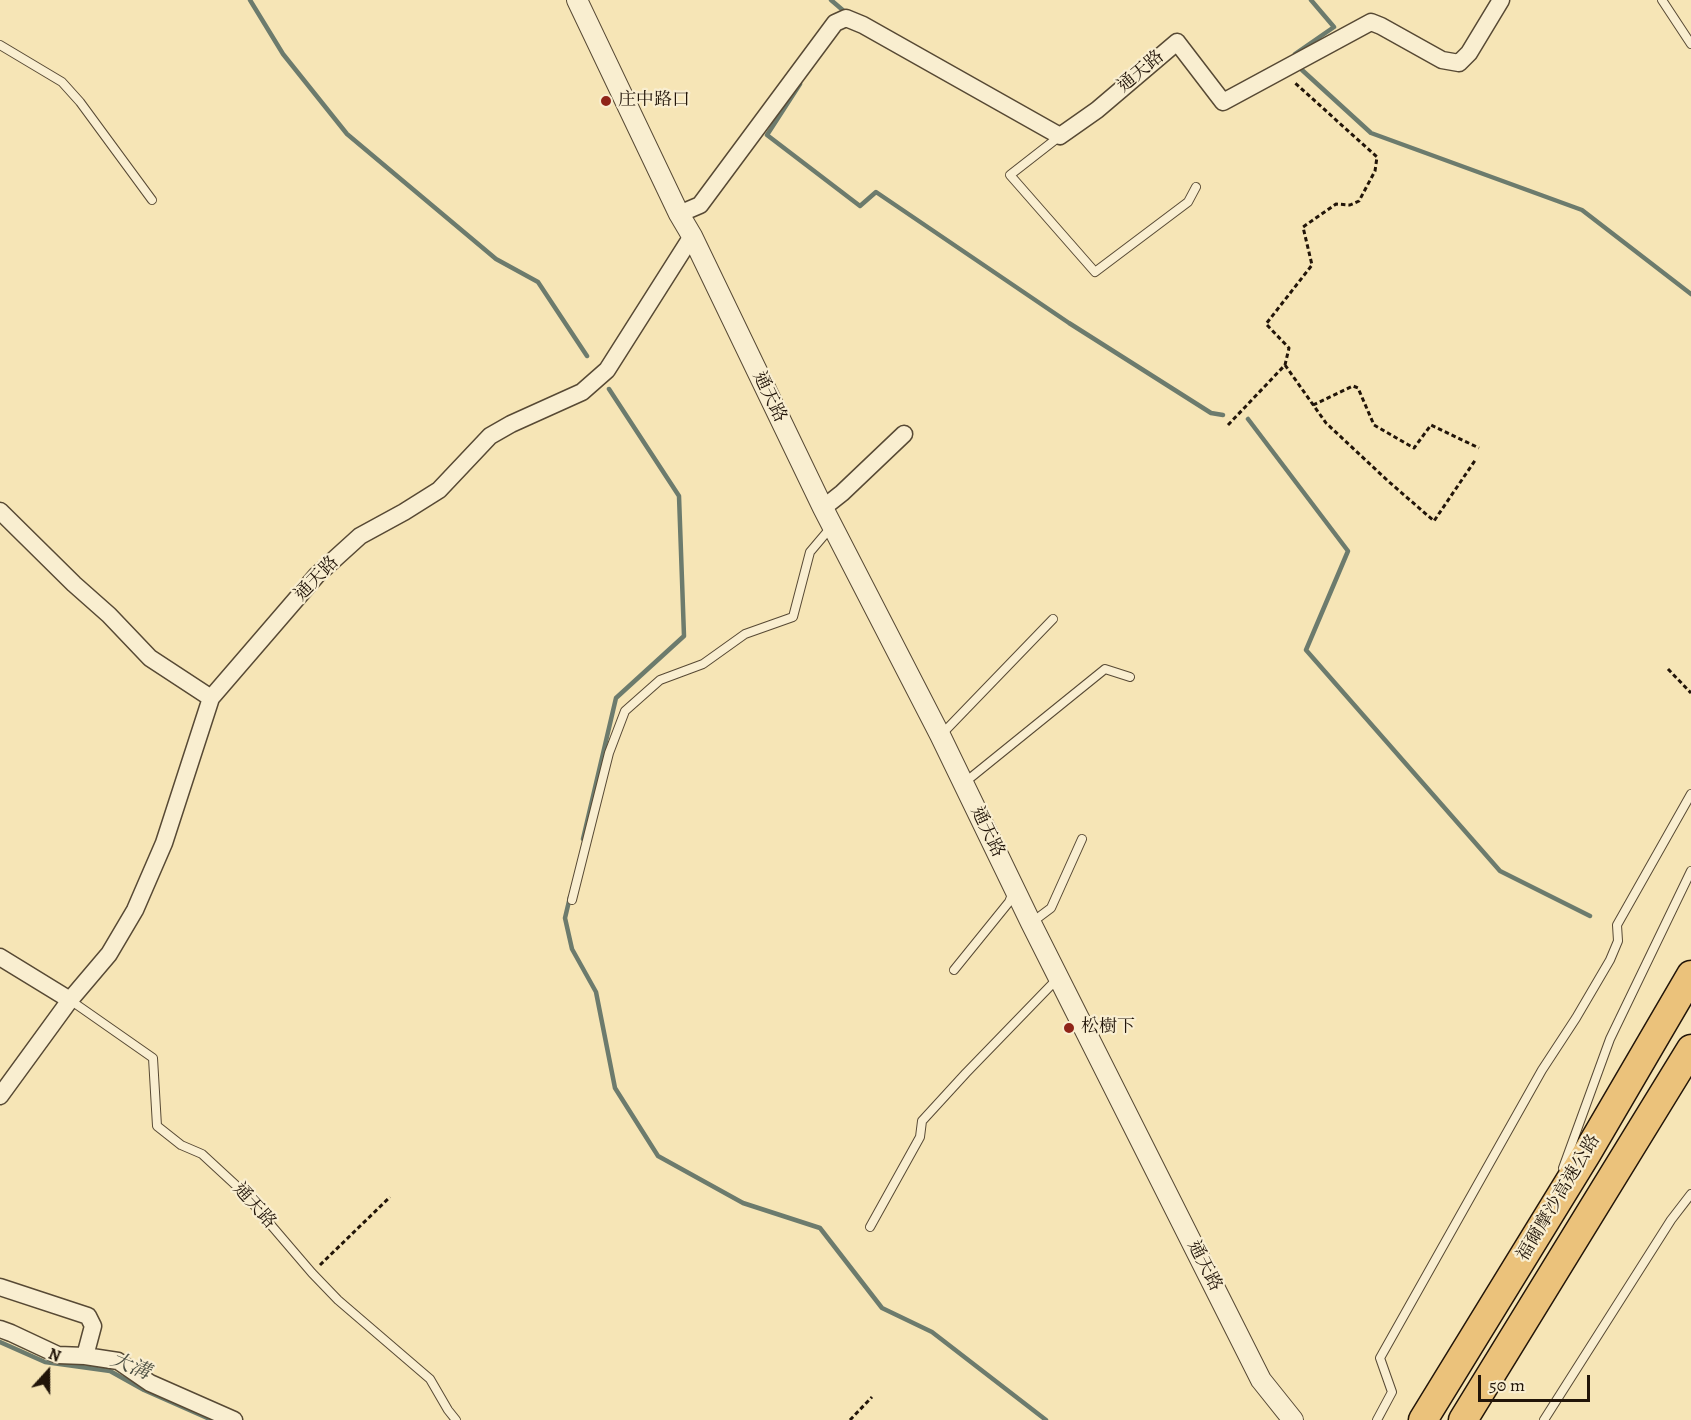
<!DOCTYPE html>
<meta charset="utf-8">
<style>
body{margin:0}
#map{position:relative;width:1691px;height:1420px;overflow:hidden;background:#f6e5b6;font-family:Alegreya,serif}
canvas{display:block}
.north{position:absolute;left:18px;top:1342px;width:60px;height:60px;-webkit-text-stroke:4px #f9eed0;paint-order:stroke;rotate:21deg;font-size:16px;font-weight:700;line-height:24px;text-align:center;color:#221509}
.north::after{content:'';display:block;margin:auto;width:21px;height:27px;background:#221509;clip-path:polygon(50% 0,100% 100%,50% 72%,0 100%)}
.scale{position:absolute;left:1478px;top:1375px;width:112px;height:27px;box-sizing:border-box;border:3px solid #221509;border-top:0;padding-left:8px;font-size:18px;line-height:21px;white-space:nowrap;color:#221509;-webkit-text-stroke:4px #f9eed0;paint-order:stroke}
</style>
<div id="map">
<canvas width="1691" height="1420"></canvas>
<div class="north">N</div>
<div class="scale">50 m</div>
</div>
<script>
const c = document.querySelector('canvas').getContext('2d');
c.lineJoin = 'round';
function stroke(path, color, width, dash) { c.strokeStyle = color; c.lineWidth = width; c.lineCap = dash ? 'butt' : 'round'; c.setLineDash(dash || []); c.stroke(path); }
function write(font, color, halo, rows, align = 'center') {
  c.font = font + ' Alegreya,"Noto Serif TC",serif'; c.lineWidth = 4.5; c.setLineDash([]); c.textBaseline = 'middle'; c.strokeStyle = halo; c.fillStyle = color; for (const [text, x, y, turn = 0] of rows) {
    c.save(); c.translate(x, y); c.rotate((+turn || 0) * Math.PI / 180); c.textAlign = isNaN(turn) ? turn : align; if (halo) c.strokeText(text, 0, 0); c.fillText(text, 0, 0); c.restore();
  }
}
stroke(new Path2D(`
 M250,0L283,54L347,134L496,259L538,282L587,356
 M831,0L845,12
 M1295,54L1334,27L1311,0
 M1302,70L1371,133L1582,210L1691,294
 M800,84L767,135L860,206L876,192L1069,323L1211,413L1223,415
 M1248,419L1348,551L1306,650L1500,871L1590,916
 M583,839L616,698L684,636L679,496L609,389
 M570,897L565,918L572,949L596,992L615,1088L658,1156L743,1203L820,1228L882,1308L932,1332L1046,1420
 M0,1342L45,1362L110,1371L144,1390L212,1420`), '#6c7b6d', 4.5);
const service = new Path2D(`
 M1662,0L1691,44
 M0,45L62,82L80,102L152,200
 M1060,136L1010,175L1095,272L1188,202L1196,187
 M941,735L1053,619
 M964,783L1105,669L1130,677
 M572,900L609,753L625,711L660,680L703,664L745,634L793,617L810,552L832,526
 M1031,923L1051,908L1082,839
 M954,970L1009,902L1013,892
 M70,1000L153,1058L157,1126L181,1145L202,1154L241,1190L312,1273L338,1300L430,1379L448,1410L456,1420
 M1563,1168L1610,1039L1691,871
 M870,1227L920,1137L922,1121L966,1073L1059,977
 M1377,1420L1392,1392L1380,1358L1542,1070L1576,1018L1610,960L1618,941L1617,925L1691,794
 M1544,1420L1671,1220L1691,1194`);
const minor = new Path2D(`
 M679,214L700,205L835,23L846,18L863,25L1060,136L1097,110L1177,42L1223,102L1371,22L1381,26L1442,60L1459,63L1469,53L1501,0
 M823,508L842,493L904,434
 M0,511L74,584L109,615L150,658L211,698
 M0,957L70,1000
 M0,1096L70,1000L109,954L135,910L164,843L211,698L317,575L360,536L404,512L439,490L490,436L511,424L582,392L607,370L692,236
 M0,1287L88,1316L93,1326L85,1356
 M0,1329L11,1333L58,1355L85,1356L118,1361L150,1383L234,1420`);
const tertiary = new Path2D(`
 M577,0L679,214L692,236L823,508L940,735L1031,923L1261,1380L1293,1420`);
const motorway = new Path2D(`
 M1423,1420L1587,1153L1691,975
 M1463,1420L1691,1049`);
stroke(service, '#574934', 10);
stroke(minor, '#574934', 19);
stroke(tertiary, '#574934', 22);
stroke(motorway, '#221509', 31);
stroke(new Path2D(`
 M1285,365L1326,423L1388,481L1434,521L1476,459
 M1313,405L1353,386L1358,388L1374,425L1414,448L1431,425L1479,448
 M1228,425L1285,365L1289,348L1266,324L1312,265L1303,227L1336,204L1350,205L1359,201L1375,171L1377,157L1294,82
 M1668,669L1691,693
 M320,1265L390,1197
 M850,1420L872,1397`), '#221509', 3, [4.5, 3]);
stroke(service, '#f9eed0', 8);
stroke(minor, '#f9eed0', 16);
stroke(tertiary, '#f9eed0', 20);
stroke(motorway, '#ebc27b', 28);
for (const [x, y, r, color] of [
 [606,101,6,"#8f2418"],
 [1069,1028,6,"#8f2418"]
]) { const dot = new Path2D(); dot.arc(x, y, r, 0, 2 * Math.PI); c.fillStyle = color; c.fill(dot); stroke(dot, '#f9eed0', 2); }
write('18px', '#221509', '#f9eed0', [
 ["通天路",1141,72,-40],
 ["通天路",769,397,64],
 ["通天路",317,579,-46],
 ["通天路",987,832,64],
 ["福爾摩沙高速公路",1559,1198,-59],
 ["通天路",254,1206,48],
 ["通天路",1204,1266,63]
]);
write('18px', '#221509', '#f9eed0', [
 ["庄中路口",618,101],
 ["松樹下",1081,1028]
], 'left');
write('italic 20px', '#4d5043', '#f9eed0', [
 ["大溝",130,1367,22]
]);
</script>
